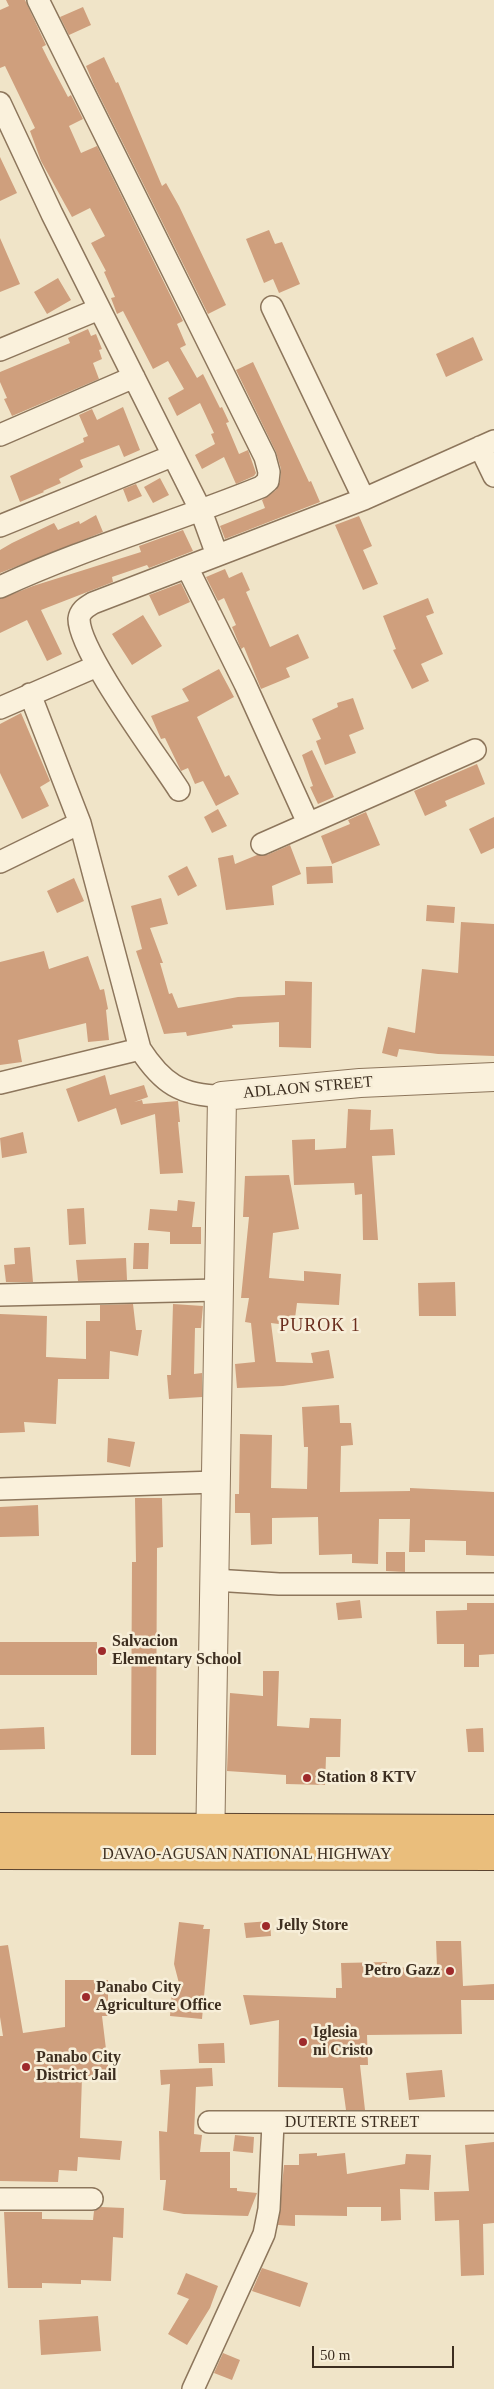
<!DOCTYPE html>
<style>
body{margin:0}
#map{position:relative;width:494px;height:2389px;overflow:hidden;background:#f0e4c8;font-family:"Times New Roman",serif}
canvas{display:block}
.scale{position:absolute;left:312px;top:2346px;width:142px;height:22px;box-sizing:border-box;border:2px solid #3d2e20;border-top:0;padding-left:6px;font-size:15px;line-height:18px;white-space:nowrap;color:#3d2e20;-webkit-text-stroke:4px #f7eed8;paint-order:stroke}
</style>
<div id="map">
<canvas width="494" height="2389"></canvas>
<div class="scale">50 m</div>
</div>
<script>
const c = document.querySelector('canvas').getContext('2d');
c.lineJoin = 'round';
function fillPath(path, color) { c.fillStyle = color; c.fill(path, 'evenodd'); }
function stroke(path, color, width, dash) { c.strokeStyle = color; c.lineWidth = width; c.lineCap = dash ? 'butt' : 'round'; c.setLineDash(dash || []); c.stroke(path); }
function write(font, color, halo, rows, align = 'center') {
  c.font = font + ' "Times New Roman",serif'; c.lineWidth = 5; c.setLineDash([]); c.textBaseline = 'middle'; c.strokeStyle = halo; c.fillStyle = color; for (const [text, x, y, turn = 0] of rows) {
    c.save(); c.translate(x, y); c.rotate((+turn || 0) * Math.PI / 180); c.textAlign = isNaN(turn) ? turn : align; if (halo) c.strokeText(text, 0, 0); c.fillText(text, 0, 0); c.restore();
  }
}
fillPath(new Path2D(`
 M6,0H25L46,45L42,47L49,61L68,97L71,95L83,119L69,126L81,153L97,146L183,321L177,324L186,345L180,348L197,378L203,374L220,408L222,407L229,422L226,423L239,454L248,450L256,473L254,476L236,484L224,457L202,469L195,455L215,444L211,434L214,433L200,403L177,416L168,398L184,389L168,361L153,369L123,311L117,314L111,298L115,297L104,272L106,271L91,243L105,236L90,208L72,217L41,161L30,131L35,128L5,66L0,68V10L9,6Z
 M83,7L91,25L69,35L60,17Z
 M104,57L116,83L118,82L162,186L166,183L179,206L226,305L208,314L94,85L86,66Z
 M0,157L17,193L0,201Z
 M269,230L275,244L282,242L300,284L279,293L273,279L264,283L246,239Z
 M0,238L20,284L0,292Z
 M58,278L71,300L47,314L34,292Z
 M88,329L91,336L96,334L102,349L99,350L102,359L93,363L99,379L12,416L4,399L7,398L0,382V372L70,343L68,338Z
 M473,337L483,360L446,377L436,354Z
 M253,362L309,482L311,481L320,502L225,539L220,526L265,508L262,500L276,490L280,482L281,469L276,452L236,370Z
 M123,407L140,450L124,457L119,445L80,460L83,467L59,479L61,483L43,491L44,492L20,502L10,476L84,442L83,438L88,436L79,415L92,409L97,420Z
 M160,478L169,495L153,503L144,487Z
 M136,484L142,496L128,502L123,489Z
 M96,515L103,532L0,573V550L12,543L54,523L58,530L79,521L80,524Z
 M359,516L372,546L363,550L378,584L363,590L335,525Z
 M183,530L193,551L149,568L147,565L112,577L113,582L41,610L62,654L47,661L27,620L0,633V599L33,586L141,552L139,546Z
 M225,569L229,578L242,572L250,590L246,592L270,647L298,634L309,658L286,668L290,677L261,689L244,647L241,649L232,627L236,625L224,598L218,601L206,577Z
 M181,583L190,602L159,616L149,595Z
 M428,598L434,613L426,616L443,654L421,664L429,681L412,689L393,650L396,649L383,616Z
 M143,615L162,646L132,665L112,634Z
 M219,669L234,697L197,717L225,777L229,775L239,794L216,806L203,781L195,784L188,768L181,771L165,738L161,739L151,716L189,701L182,689Z
 M353,698L364,729L349,735L356,753L325,765L316,741L321,739L312,719L338,707L337,703Z
 M21,713L50,781L40,787L49,806L22,819L0,773V724Z
 M312,750L334,797L318,804L310,787L313,786L302,755Z
 M477,764L485,784L445,801L447,806L425,816L414,791Z
 M218,809L227,826L212,833L204,817Z
 M366,812L380,845L332,864L321,836L350,824L348,820Z
 M494,817V848L481,854L469,829Z
 M290,845L301,874L272,886L274,905L226,910L218,858L233,855L235,864L257,855H267Z
 M187,866L197,886L178,896L168,876Z
 M332,866L333,883L307,884L306,867Z
 M74,878L84,901L57,913L47,891Z
 M161,898L168,924L150,928L163,963H160L169,994L172,993L178,1008L238,997L285,995V981L312,982L311,1048L279,1047V1022L232,1025L233,1028L187,1036L186,1032L164,1034L136,951L142,949L131,906Z
 M427,905L455,907L454,923L426,921Z
 M461,922L494,924V1056L438,1054L399,1049L397,1057L382,1053L388,1027L415,1033L422,969L458,973Z
 M44,951L49,969L88,956L100,990L104,989L108,1009L106,1010L109,1040L88,1042L86,1023L18,1040L22,1062L0,1065V962Z
 M105,1075L110,1095L144,1085L148,1097L134,1102L142,1100L143,1104L178,1101L180,1122H178L183,1173L160,1174L155,1114L121,1125L116,1108L78,1122L66,1089Z
 M348,1109L371,1110L370,1130L393,1129L395,1155L372,1156L378,1240H363L362,1194L355,1195L354,1183L294,1185L292,1140L315,1139V1150L346,1148Z
 M23,1132L27,1153L2,1158L0,1138Z
 M289,1175L299,1229L273,1233L269,1278L304,1281V1271L341,1274L339,1305L297,1303L294,1326L271,1323L276,1362L313,1363L311,1353L329,1350L334,1378L283,1386L237,1388L235,1364L255,1362L251,1323L245,1322L249,1298H241L249,1217H243L245,1176Z
 M178,1200L195,1202L192,1227H201V1244H170V1232L148,1230L150,1209L177,1211Z
 M84,1208L86,1244L69,1245L67,1209Z
 M134,1243H149L148,1269H133Z
 M30,1247L33,1282H6L4,1265L15,1264L14,1248Z
 M126,1258L127,1280L78,1281L76,1260Z
 M455,1282L456,1316H419L418,1283Z
 M133,1304L136,1330H142L138,1356L110,1351L109,1379H58L56,1424L24,1422L25,1432L0,1433V1314L47,1316L46,1357L86,1359V1321H100V1305Z
 M173,1304L203,1306L201,1328H195L194,1374L202,1373V1397L169,1399L167,1375H171Z
 M339,1405L340,1423H351L353,1445L341,1446L340,1492L410,1491V1488L494,1492V1556L466,1555V1541L425,1540V1552H409L410,1519H379L378,1564L352,1563V1554L319,1555L318,1517L272,1518V1544L251,1545L250,1513H235V1494H239L240,1434L272,1435L271,1488L307,1489L308,1447H304L302,1407Z
 M108,1438L135,1442L130,1467L107,1462Z
 M135,1498H162L163,1547L157,1548L156,1755H131L132,1562H136Z
 M38,1505L39,1536L0,1537V1507Z
 M386,1552H405V1572L386,1571Z
 M360,1600L362,1618L338,1620L336,1603Z
 M467,1603H494V1654L479,1655V1667H464V1644H437L436,1611L467,1610Z
 M0,1642H97V1675H0Z
 M263,1671H279L277,1726L309,1728L310,1718L341,1719L340,1757H326L325,1785L286,1784V1775L227,1771L230,1693L263,1696Z
 M44,1727L45,1749L0,1750V1729Z
 M483,1728L484,1752H468L466,1729Z
 M270,1921L271,1936L246,1938L244,1923Z
 M179,1922L204,1925L203,1929H210L202,2019L170,2016L172,1990L181,1991L174,1964Z
 M436,1941H461L463,1986L494,1984V2000H461L462,2034L367,2035L368,2065H360L365,2110H346L343,2088L278,2087L279,2020L250,2025L243,1995L336,1998V1988H342L341,1963L387,1962V1968L437,1967Z
 M8,1945L23,2033L65,2027V1980H108V2016H102L109,2074L82,2077L80,2138L122,2141L120,2160L78,2157L77,2171L59,2170L58,2182L0,2181V2036H3L0,2017V1946Z
 M224,2043L225,2063H199L198,2044Z
 M212,2068L213,2086L196,2087L194,2134L202,2135L200,2152H230V2188H237V2191L257,2193L248,2216L184,2214L163,2210L166,2180H160L159,2131L167,2132L170,2084L161,2085L160,2070Z
 M442,2070L445,2097L409,2100L406,2073Z
 M235,2135L254,2137L253,2153L233,2151Z
 M494,2142V2223L483,2224L484,2275L461,2276L459,2220L435,2221L434,2192L469,2191L465,2145Z
 M317,2153V2156L345,2153L347,2174L405,2164L406,2154L431,2155L429,2190L400,2189L401,2220L381,2221V2207H347V2216L295,2215V2226L278,2225L284,2165H299V2154Z
 M101,2207L124,2208L123,2238L113,2237L111,2281L81,2280V2284L42,2283V2288H8L4,2212H42V2219L93,2220L94,2211Z
 M262,2268L308,2283L300,2307L252,2291Z
 M186,2273L218,2286L210,2308L187,2345L168,2334L189,2299L177,2294Z
 M98,2316L101,2351L41,2355L39,2320Z
 M223,2353L240,2360L232,2380L214,2373Z`), '#cf9f7d');
const minor = new Path2D(`
 M0,103L52,214L201,511L217,555
 M272,307L364,499
 M0,350L99,309
 M0,435L134,377
 M480,447L494,476
 M0,526L172,456
 M187,567L245,684L308,823
 M0,587C84,548 175,522 261,487L268,481L269,472L265,457L38,0
 M30,694L80,823L140,1049C162,1083 181,1096 222,1096
 M0,708L97,666
 M179,790C158,757 79,652 79,619C80,610 87,607 93,603L364,499L494,441
 M262,844L475,750
 M0,862L80,823
 M0,1083L140,1049
 M0,1295L219,1290
 M0,1489L216,1482
 M214,1580L279,1584H494
 M209,2122H494
 M0,2199H92
 M193,2389L264,2234L269,2209L273,2123`);
const tertiary = new Path2D(`
 M210,1852L222,1096L360,1083L494,1077`);
const trunk = new Path2D(`
 M0,1827L494,1829
 M0,1855L494,1856`);
stroke(minor, '#8d765c', 24);
stroke(tertiary, '#8d765c', 30);
stroke(trunk, '#5b4430', 30);
stroke(minor, '#faf1dc', 21);
stroke(tertiary, '#faf1dc', 28);
stroke(trunk, '#eabe7c', 28);
for (const [x, y, r, color] of [
 [102,1651,5,"#9e2a2b"],
 [307,1778,5,"#9e2a2b"],
 [266,1926,5,"#9e2a2b"],
 [450,1971,5,"#9e2a2b"],
 [86,1997,5,"#9e2a2b"],
 [303,2042,5,"#9e2a2b"],
 [26,2067,5,"#9e2a2b"]
]) { const dot = new Path2D(); dot.arc(x, y, r, 0, 2 * Math.PI); c.fillStyle = color; c.fill(dot); stroke(dot, '#f7eed8', 2); }
write('16px', '#3d2e20', '#f7eed8', [
 ["ADLAON STREET",308,1088,-5],
 ["DAVAO-AGUSAN NATIONAL HIGHWAY",247,1855],
 ["DUTERTE STREET",352,2123]
]);
write('bold 16px', '#3d2e20', '#f7eed8', [
 ["Salvacion",112,1642],
 ["Elementary School",112,1660],
 ["Station 8 KTV",317,1778],
 ["Jelly Store",276,1926],
 ["Petro Gazz",440,1971,"right"],
 ["Panabo City",96,1988],
 ["Agriculture Office",96,2006],
 ["Iglesia",313,2033],
 ["ni Cristo",313,2051],
 ["Panabo City",36,2058],
 ["District Jail",36,2076]
], 'left');
c.letterSpacing = '1px';
write('18px', '#6b2e1e', '#f7eed8', [
 ["PUROK 1",320,1326]
]);
c.letterSpacing = '0px';
</script>
